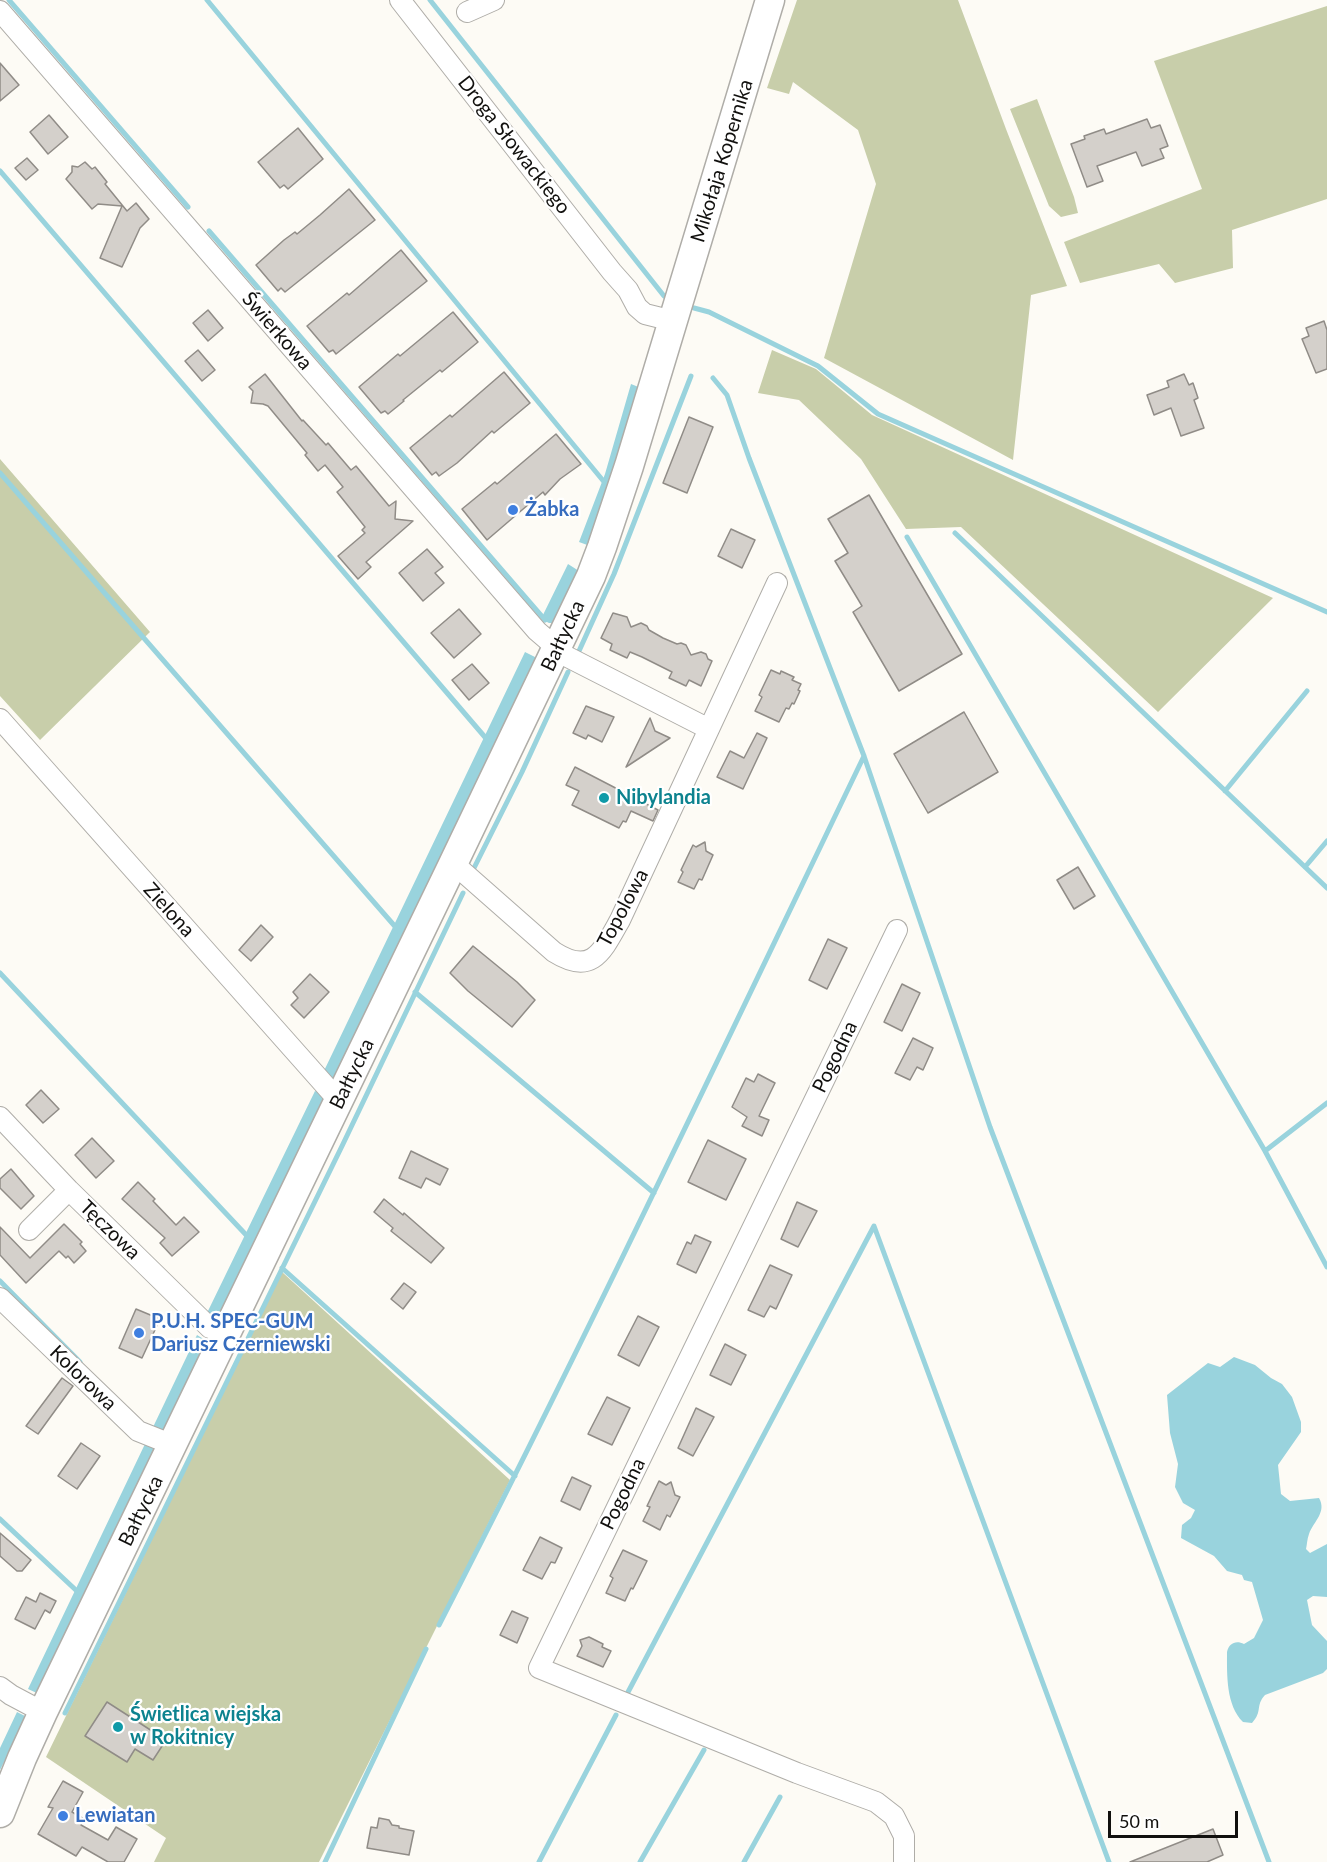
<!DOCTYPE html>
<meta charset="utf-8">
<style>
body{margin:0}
#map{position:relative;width:1327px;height:1862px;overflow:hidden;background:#fdfbf5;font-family:Lato,sans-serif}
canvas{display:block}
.scale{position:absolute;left:1108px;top:1811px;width:130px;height:27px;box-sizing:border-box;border:3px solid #11100e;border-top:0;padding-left:8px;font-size:18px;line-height:21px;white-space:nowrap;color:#11100e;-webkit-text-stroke:4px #fff;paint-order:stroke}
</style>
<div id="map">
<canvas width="1327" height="1862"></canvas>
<div class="scale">50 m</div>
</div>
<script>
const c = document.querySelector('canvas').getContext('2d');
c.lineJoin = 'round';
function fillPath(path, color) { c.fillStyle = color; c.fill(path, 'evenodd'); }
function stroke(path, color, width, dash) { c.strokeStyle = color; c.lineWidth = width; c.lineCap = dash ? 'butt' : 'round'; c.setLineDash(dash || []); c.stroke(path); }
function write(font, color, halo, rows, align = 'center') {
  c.font = font + ' Lato,sans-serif'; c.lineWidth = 4.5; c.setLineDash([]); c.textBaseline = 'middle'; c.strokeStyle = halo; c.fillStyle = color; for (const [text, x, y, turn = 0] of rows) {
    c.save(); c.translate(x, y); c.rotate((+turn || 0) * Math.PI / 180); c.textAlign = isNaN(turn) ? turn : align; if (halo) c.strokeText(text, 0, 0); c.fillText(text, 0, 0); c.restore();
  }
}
fillPath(new Path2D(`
 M797,0H958L1006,129L1067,286L1031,295L1013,460L824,358L876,184L858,130L793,82L789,94L767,88Z
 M1327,6V199L1232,230L1233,268L1175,283L1159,264L1080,283L1064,242L1202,189L1154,61Z
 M1037,99L1074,197L1078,213L1061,217L1049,206L1010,109Z
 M772,350L816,369L872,415L1273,598L1158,712L961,527L906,529L861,459L799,400L758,393Z
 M0,459L150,632L40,740L0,696Z
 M282,1272L510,1480L319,1862H154L166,1838L46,1757Z`), '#c8ceaa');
fillPath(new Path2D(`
 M631,384L641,388L590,546L579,542L605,474Z
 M568,564L579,571L556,623H549L541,619Z
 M525,652L539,659L337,1084L322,1075Z
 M315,1091L321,1093L328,1103L221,1320L215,1319L207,1313Z
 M197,1335L210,1343L39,1694L28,1689Z
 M1234,1357L1255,1365L1271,1378L1282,1384L1292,1397L1301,1422V1432L1278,1465L1281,1494L1290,1501L1319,1498C1327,1512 1314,1521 1309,1534C1307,1539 1307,1545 1306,1549L1310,1553L1327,1544V1597L1313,1596L1307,1600L1312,1625L1327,1641V1669L1323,1673L1265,1695C1255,1706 1263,1711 1252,1723L1243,1722C1226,1705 1227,1675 1227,1652C1229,1643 1236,1640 1244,1644L1254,1638L1263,1620L1252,1582L1244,1580L1242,1575L1227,1571L1214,1556L1181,1538L1182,1525L1191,1518L1195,1510L1183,1503L1175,1487L1178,1464L1170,1433L1167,1395L1208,1363L1220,1367Z
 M17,1712L27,1717L0,1770V1748Z`), '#99d3dd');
stroke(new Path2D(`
 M9,0L188,207
 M207,0L605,483
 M430,0L664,296
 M0,171L490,743
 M209,231L545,620
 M694,308L709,312L818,366L878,414L1327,612
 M713,378L727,395L749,458L864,756L990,1127L1269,1862
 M0,473L399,931
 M955,533L1327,888
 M907,537L1265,1151L1327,1267
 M579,651L614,574L691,376
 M1225,791L1307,691
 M1305,867L1327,841
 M474,868L522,772L568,672
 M0,973L249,1238
 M415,992L654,1193
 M1265,1151L1327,1103
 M282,1268L515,1476
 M0,1281L80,1362
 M0,1519L79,1593
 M439,1625C586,1338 724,1047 864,756
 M627,1694L874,1226L1109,1862
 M65,1713L343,1144L463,893
 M325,1862L426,1649
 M539,1862L616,1715
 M640,1862L704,1750
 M744,1862L780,1797`), '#99d3dd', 5);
const building = new Path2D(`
 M0,63L19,85L0,101Z
 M49,115L68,137L48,154L30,132Z
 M1147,119L1151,128L1160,125L1168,146L1160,149L1164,158L1142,166L1136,152L1097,166L1103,181L1087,187L1071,144L1085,139L1084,136L1104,129L1106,134Z
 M298,128L323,159L288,189L284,185L280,188L258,162Z
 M27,158L38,170L26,180L15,168Z
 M85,162L92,169L95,167L107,182L105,184L127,211L136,203L149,219L140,228L122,267L100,258L122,206L98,204L92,209L66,179L72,172V166L78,167Z
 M349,189L375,220L285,292L281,288L278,291L256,265L284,240L295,232L297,234L320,215Z
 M401,250L427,281L336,354L333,350L329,352L307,326L347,293L349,295Z
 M208,310L223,328L208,341L193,323Z
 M453,312L478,342L442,372L440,370L403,400L404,401L388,414L385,411L381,413L359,387L398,354L400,356Z
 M1324,321L1327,330V369L1316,373L1302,339L1309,336L1306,328Z
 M198,350L215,370L202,381L185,361Z
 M504,372L530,403L494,433L492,431L457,463L439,476L436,472L432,475L410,448L450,415L452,417Z
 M265,374L302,421L303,420L326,445L328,443L351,470L356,466L389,506L396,501L395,519L413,521L366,562L371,567L358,579L338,556L365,533L362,530L365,527L337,492L343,487L325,465L318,471L305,455L307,453L268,406L263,404L251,403L253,391L249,387Z
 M1184,374L1189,385L1193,383L1198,398L1194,400L1204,428L1181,436L1171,408L1154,415L1147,395L1169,387L1167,381Z
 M689,417L713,427L687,493L663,483Z
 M556,434L581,464L560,479L545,495L543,492L487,540L462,509L495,482L497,484Z
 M869,495L962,654L899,691L853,612L862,606L835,561L848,553L828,519Z
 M731,529L755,540L742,568L718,556Z
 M427,549L443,567L435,573L444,583L423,601L399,573Z
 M459,609L481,634L454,658L431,633Z
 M613,613L627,617L631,627L641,623L647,626L649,630L663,638L677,644L681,643L686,645L691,655L701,652L706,654L708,659L712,661L701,686L689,680L686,686L669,678L672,672L642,657L630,652L627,658L610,650L612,644L601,638Z
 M472,664L489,683L469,700L452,680Z
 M771,670L780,674L781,671L794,677L792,680L801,684L798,690L800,691L794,704L792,703L789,709L786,708L779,722L755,711L762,697L759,695Z
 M586,706L614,717L602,742L588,735L586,739L573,733Z
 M964,712L998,772L928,813L894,754Z
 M650,718L655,731L670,738L626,767Z
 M757,733L767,738L743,789L717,777L730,751L744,758Z
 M575,767L658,810L653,821L631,811L626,822L623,821L619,828L572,805L579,791L566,785Z
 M705,842L706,851L713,855L702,880L699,879L694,889L678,882L683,872L681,870L693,845L696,847Z
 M1078,867L1095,896L1074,909L1057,880Z
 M261,925L273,937L251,961L239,950Z
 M828,939L847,948L827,989L809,980Z
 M473,946L517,982L535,1000L512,1027L468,991L450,973Z
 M310,974L329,992L304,1018L291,1005L298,998L293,992Z
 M902,984L920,993L902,1031L884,1022Z
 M913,1038L933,1048L923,1070L917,1067L910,1080L895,1073Z
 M758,1074L775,1083L759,1116L769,1120L762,1136L742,1126L747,1117L732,1107L746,1078L754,1082Z
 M41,1090L59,1109L43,1123L26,1105Z
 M92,1138L114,1161L96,1178L75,1155Z
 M708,1140L746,1159L726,1200L688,1182Z
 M411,1151L448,1169L440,1185L426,1178L421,1188L399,1178Z
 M11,1169L34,1196L21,1209L0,1188V1179Z
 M138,1182L155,1199L153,1201L176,1225L184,1217L199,1232L172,1256L160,1243L165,1238L122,1199Z
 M384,1199L403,1215L404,1213L444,1248L431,1263L391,1231L393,1228L374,1212Z
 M797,1202L817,1211L798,1247L781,1239Z
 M64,1224L82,1242L80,1244L86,1251L74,1263L68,1256L66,1258L59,1251L26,1283L0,1255V1227L30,1258Z
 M695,1235L711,1242L696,1273L677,1264L687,1242L691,1244Z
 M770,1265L792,1275L776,1309L770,1306L764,1317L748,1310Z
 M404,1283L416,1292L403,1309L391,1299Z
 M136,1309L160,1319L142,1358L119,1348Z
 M638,1316L659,1327L639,1366L618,1355Z
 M725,1344L746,1355L731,1385L710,1375Z
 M62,1378L73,1386L38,1434L26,1426Z
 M607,1397L630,1408L612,1445L588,1434Z
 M696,1408L714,1417L693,1456L678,1448Z
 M81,1443L100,1456L77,1489L58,1476Z
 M572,1477L591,1486L580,1510L561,1501Z
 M659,1481L666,1485L671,1482L675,1495L680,1497L670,1517L667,1515L660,1530L643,1521L650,1507L647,1506Z
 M0,1533L31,1560L22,1571H17L0,1556Z
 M540,1537L562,1548L555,1563L551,1562L542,1579L523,1570Z
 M623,1550L647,1561L633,1589L631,1588L625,1601L606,1593L613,1578L610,1576Z
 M40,1593L56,1601L50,1613L45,1610L35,1629L15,1619L26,1597L36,1602Z
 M512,1611L528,1618L517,1643L500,1635Z
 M589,1637L603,1644L602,1647L611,1651L603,1667L577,1656L582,1646L580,1640Z
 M107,1702L166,1740L153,1760L135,1749L127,1762L85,1736Z
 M63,1781L83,1792L72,1812L84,1819L81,1825L108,1840L116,1827L137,1839L124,1862H108L82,1847L76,1856L38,1834L53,1808L48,1807Z
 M379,1818L389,1820L392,1825L399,1826V1828L414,1831L409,1855L367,1848L371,1827L377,1828Z
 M1213,1829L1223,1855L1207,1862H1130Z`);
fillPath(building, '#d4d0cb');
stroke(building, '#908c87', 1.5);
const street = new Path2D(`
 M400,0L612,272L628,290L637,307L645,314L673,321
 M0,11L537,631L551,643L558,646
 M467,12L494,0
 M556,651L709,729
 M0,719L339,1101
 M452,866L462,871L554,952C592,976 602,952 620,920L777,583
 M897,930L539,1668L797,1773L876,1802L894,1816L904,1836V1862
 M0,1117L69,1190L210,1328L226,1333
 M29,1230L69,1190
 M0,1298L138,1431L173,1445
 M0,1687L11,1695L43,1712`);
const secondary = new Path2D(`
 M0,1813L22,1758L43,1712L452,866L591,576L602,547L629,466L770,0`);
stroke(street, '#afada8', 22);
stroke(secondary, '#afada8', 31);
stroke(street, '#fff', 20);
stroke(secondary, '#fff', 28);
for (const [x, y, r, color] of [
 [513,510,6,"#3f7fe0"],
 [604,798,6,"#0f9aa8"],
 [139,1333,6,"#3f7fe0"],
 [118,1727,6,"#0f9aa8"],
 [63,1816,6,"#3f7fe0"]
]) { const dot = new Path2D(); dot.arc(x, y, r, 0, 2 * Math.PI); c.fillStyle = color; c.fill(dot); stroke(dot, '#fff', 2); }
write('20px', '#11100e', '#fff', [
 ["Droga Słowackiego",514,145,52],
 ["Mikołaja Kopernika",722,161,-73],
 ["Świerkowa",277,331,49],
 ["Bałtycka",563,636,-65],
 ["Topolowa",623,908,-62],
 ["Zielona",169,910,48],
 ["Pogodna",835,1057,-64],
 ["Bałtycka",352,1074,-64],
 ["Tęczowa",110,1230,44],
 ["Kolorowa",83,1378,44],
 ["Pogodna",623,1494,-64],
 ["Bałtycka",141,1511,-64]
]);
write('bold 20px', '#366cbe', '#fff', [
 ["Żabka",525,510],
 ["P.U.H. SPEC-GUM",151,1322],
 ["Dariusz Czerniewski",151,1345],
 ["Lewiatan",75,1816]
], 'left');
write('bold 20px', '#0d838f', '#fff', [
 ["Nibylandia",616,798],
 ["Świetlica wiejska",130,1715],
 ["w Rokitnicy",130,1738]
], 'left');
</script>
